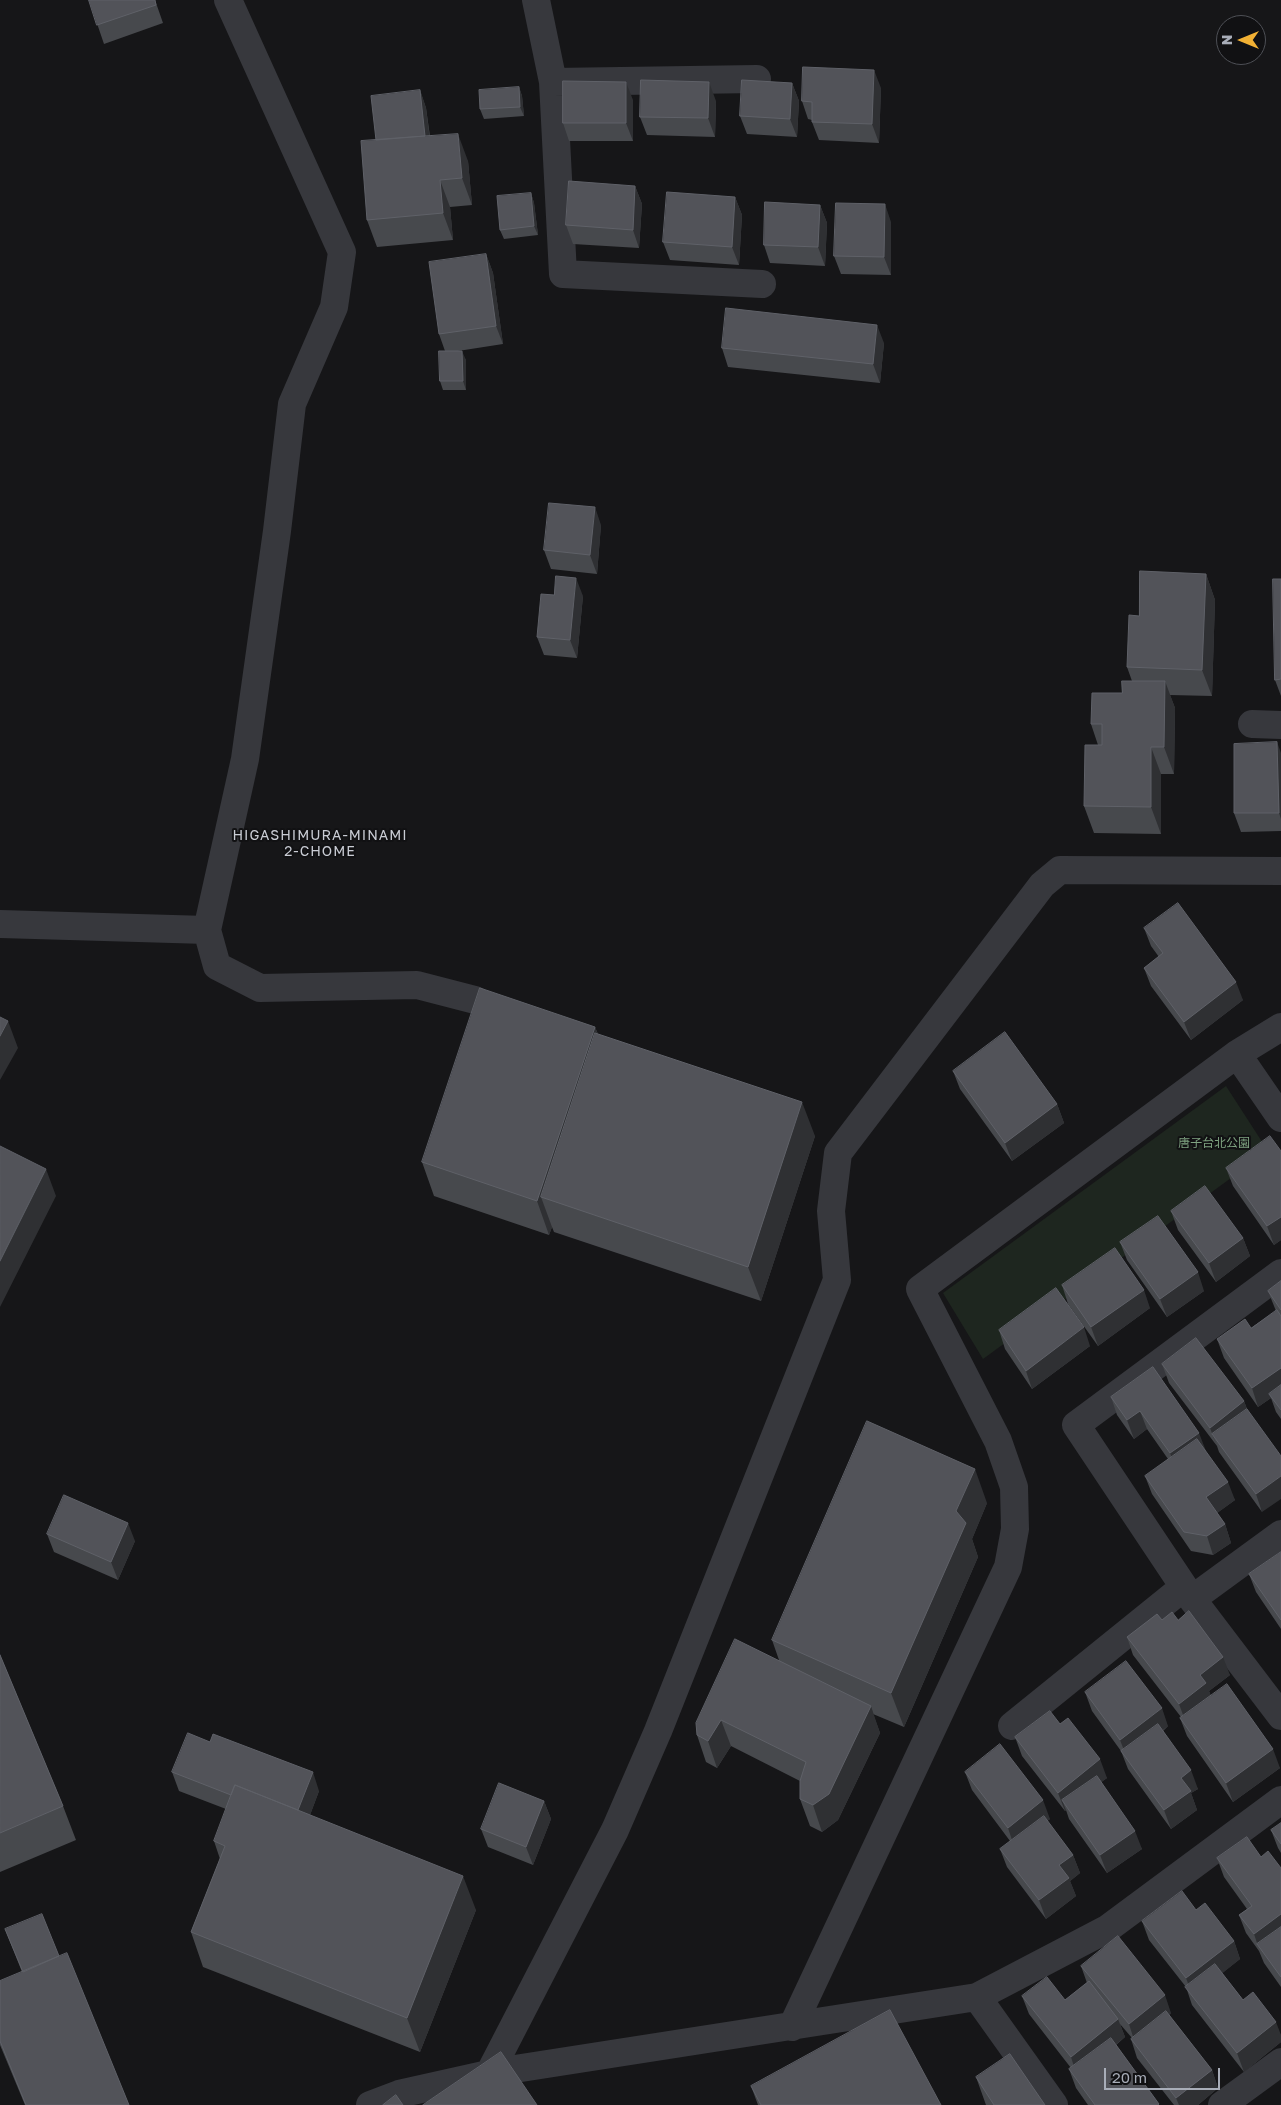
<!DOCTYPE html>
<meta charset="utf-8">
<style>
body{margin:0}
#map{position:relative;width:1281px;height:2105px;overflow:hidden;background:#161618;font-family:"Golos Text",sans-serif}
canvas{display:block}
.north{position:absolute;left:1216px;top:15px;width:50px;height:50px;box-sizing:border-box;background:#111113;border:1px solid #4d4f55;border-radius:50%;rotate:270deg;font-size:14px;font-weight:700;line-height:20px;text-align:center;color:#a8adb8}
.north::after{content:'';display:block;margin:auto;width:18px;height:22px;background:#f2b134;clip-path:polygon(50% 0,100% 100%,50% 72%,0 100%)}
.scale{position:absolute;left:1104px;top:2068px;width:116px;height:22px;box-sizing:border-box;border:2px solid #a8adb8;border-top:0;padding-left:6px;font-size:15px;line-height:18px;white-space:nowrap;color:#a8adb8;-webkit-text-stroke:4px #111113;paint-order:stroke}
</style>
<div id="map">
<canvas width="1281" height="2105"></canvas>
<div class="north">N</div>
<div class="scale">20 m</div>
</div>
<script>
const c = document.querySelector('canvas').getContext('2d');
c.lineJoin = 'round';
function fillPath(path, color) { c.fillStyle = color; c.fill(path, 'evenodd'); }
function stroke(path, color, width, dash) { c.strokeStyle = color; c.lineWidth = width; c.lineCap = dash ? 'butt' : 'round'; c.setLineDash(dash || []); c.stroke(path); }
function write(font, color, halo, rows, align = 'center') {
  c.font = font + ' "Golos Text","Noto Sans JP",sans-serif'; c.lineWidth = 4; c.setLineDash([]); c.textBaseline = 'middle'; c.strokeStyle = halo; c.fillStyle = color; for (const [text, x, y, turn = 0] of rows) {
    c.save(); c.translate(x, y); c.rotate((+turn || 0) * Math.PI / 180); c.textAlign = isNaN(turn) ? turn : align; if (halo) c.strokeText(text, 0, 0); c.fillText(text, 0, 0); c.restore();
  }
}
fillPath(new Path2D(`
 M1226,1086L1268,1151L983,1359L943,1293Z`), '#1e261f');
stroke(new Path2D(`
 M536,0L553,82L563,274L762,284
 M553,82L757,79
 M1252,724L1281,725
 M0,924L207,930L245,759L277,531L292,404L334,307L342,252L228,0
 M207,930L217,966L260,988L417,985L475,1000
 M1237,1054L1281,1118
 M1281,1273L1076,1425L1192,1599L1281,1716
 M1192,1599L1281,1534
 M1012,1726L1184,1587
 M977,1997L1054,2105
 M792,2027L1008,1567L1015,1529L1014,1487L998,1441L920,1289L1237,1054L1281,1027
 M489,2074L615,1830L658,1731L837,1280L831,1211L838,1153L1042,885L1060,870L1281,871
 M370,2105L399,2094L502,2071L977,1997L1107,1929L1281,1800
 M1222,2105L1281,2062`), '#37383d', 28);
fillPath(new Path2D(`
 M89,0H155L163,23L104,44Z
 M792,83L799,101L797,137L747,134L740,116Z
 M519,87L522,96L524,116L484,119L480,109Z
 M881,88L879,143L819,140L812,122V120L808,119L802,101Z
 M420,90L426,108L430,136L468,161L472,205L450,207L453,240L377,247L367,220L376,140Z
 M633,100V141H569L563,123Z
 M716,101L715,137L647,135L640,117Z
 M635,186L642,204L639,248L573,244L566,225Z
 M531,193L534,203L538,235L504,239L500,230Z
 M735,197L742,215L739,265L670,260L663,242Z
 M820,205L827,223L825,266L770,263L764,245Z
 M891,222V275L841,274L834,256Z
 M486,254L493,273L503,344L458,351L466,360V390H443L440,381L445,351L439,334Z
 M884,343L880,383L728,367L722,348Z
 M601,525L597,574L551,569L544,550Z
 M1206,574L1215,600L1212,696L1170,695L1175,708L1174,774H1161V834L1094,833L1084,806L1098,745L1091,724L1122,693L1132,681L1127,667L1139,616Z
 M1281,579V696L1275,680Z
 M583,596L577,658L544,655L537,637Z
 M1281,753V831L1241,832L1234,813Z
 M1144,928L1243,1000L1191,1040L1151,986L1144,968L1159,957L1151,946Z
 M595,1027L598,1034L815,1136L761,1301L554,1232L552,1227L549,1235L434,1196L422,1162Z
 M953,1071L1057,1104L1064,1123L1012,1161L960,1089Z
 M1281,1151V1240L1274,1245L1233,1186L1226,1168Z
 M1171,1211L1243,1238L1250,1256L1216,1282L1178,1230Z
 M1120,1242L1204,1291L1167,1317L1127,1260Z
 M1281,1281V1419L1276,1412L1271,1398L1258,1407L1224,1358L1217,1339L1251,1328L1276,1311L1268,1291Z
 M1062,1285L1150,1308L1098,1346L1068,1304Z
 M999,1330L1090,1346L1032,1389L1005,1349Z
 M1162,1364L1244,1401L1247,1409L1262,1512L1219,1452L1217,1446L1169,1383Z
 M1153,1367L1205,1450L1235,1500L1217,1513L1225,1524L1231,1543L1213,1555L1191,1551L1152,1494L1145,1476L1168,1459L1147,1429L1134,1439L1117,1415L1111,1397Z
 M987,1503L972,1539L978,1557L904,1727L873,1714L880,1733L838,1820L822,1832L810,1826L800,1799V1781L731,1746L717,1768L706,1762L697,1735L779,1660L772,1640Z
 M47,1534L135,1541L118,1580L54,1552Z
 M1281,1552V1629L1256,1592L1249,1574Z
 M1162,1620H1178L1230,1675L1209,1691L1211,1696L1280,1768L1233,1802L1187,1736L1180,1718L1181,1717L1133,1655L1127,1637Z
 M0,1655L63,1806L76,1840L0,1872Z
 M1085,1692L1168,1726L1163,1731L1198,1789L1191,1793L1197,1810L1171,1829L1128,1769L1121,1751L1092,1711Z
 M1060,1724L1107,1778L1101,1782L1142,1849L1107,1873L1069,1819L1066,1810L1065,1811L1022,1756L1015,1737Z
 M172,1772L319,1791L310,1815L476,1910L420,2052L203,1967L191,1932L220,1859L214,1841L226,1809L179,1791Z
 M965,1772L1050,1819L1047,1821L1073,1855L1080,1873L1070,1881L1076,1896L1046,1919L1007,1867L1000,1849L1010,1841L972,1790Z
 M544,1801L551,1819L533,1865L488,1847L481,1829Z
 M1281,1823V1853L1278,1848L1271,1830Z
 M1261,1857L1281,1868V1987L1264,1963L1259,1951L1246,1933L1239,1915L1247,1909L1224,1877L1217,1858Z
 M1196,1910L1234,1941L1240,1959L1222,1973L1243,2000L1281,2035V2042L1244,2072L1192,2005L1186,1987L1149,1940L1142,1921Z
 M5,1929L59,1956L129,2105H25L0,2045V1981L22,1972Z
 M1081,1966L1171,2013L1169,2015L1212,2070L1218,2088L1198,2105H1174L1137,2058L1131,2039L1132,2038L1120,2024L1125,2037L1116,2045L1159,2105H1088L1076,2088L1069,2069L1071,2068L1029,2014L1022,1996L1065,2000L1087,1983Z
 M976,2077L1045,2105H986Z
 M751,2086L941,2105H758Z`), '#47494d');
fillPath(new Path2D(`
 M874,70L881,88L879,143L872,124Z
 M626,82L633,100V141L626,123Z
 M709,82L716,101L715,137L708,118Z
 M792,83L799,101L797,137L790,119Z
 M519,87L522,96L524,116L520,107Z
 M420,90L426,108L432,156L425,137Z
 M458,134L468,161L472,205L462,178Z
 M440,180L450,207L453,240L443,213Z
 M635,186L642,204L639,248L633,230Z
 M531,193L534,203L538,235L534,226Z
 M735,197L742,215L739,265L732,247Z
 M885,204L891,222V275L884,257Z
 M820,205L827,223L825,266L818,247Z
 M486,254L493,273L503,344L496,326Z
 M877,325L884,343L880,383L873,364Z
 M462,351L466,360V390L463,381Z
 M595,507L601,525L597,574L590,555Z
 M1206,574L1215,600L1212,696L1202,670Z
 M576,578L583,596L577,658L570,640Z
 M1165,681L1175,708L1174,774L1164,747Z
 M1277,742L1281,753V819L1279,813Z
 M1151,747L1161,774V834L1151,807Z
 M1236,982L1243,1000L1191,1040L1184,1022Z
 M8,1021L18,1048L0,1080V1036Z
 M595,1027L608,1062L541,1197L552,1227L549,1235L537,1201Z
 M802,1102L815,1136L761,1301L748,1267Z
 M1057,1104L1064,1123L1012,1161L1005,1143Z
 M46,1169L56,1196L0,1307V1261Z
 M1281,1217V1240L1274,1245L1267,1226Z
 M1243,1238L1250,1256L1216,1282L1209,1263Z
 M1198,1272L1204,1291L1167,1317L1160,1299Z
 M1144,1290L1150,1308L1098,1346L1091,1327Z
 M1084,1327L1090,1346L1032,1389L1026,1371Z
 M1281,1368V1391L1269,1394L1271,1398L1258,1407L1252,1388Z
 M1244,1401L1251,1420L1212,1434L1217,1446L1210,1428Z
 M1140,1411L1147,1429L1134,1439L1127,1420Z
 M1199,1433L1206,1451L1177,1472L1170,1453Z
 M975,1469L987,1503L972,1539L978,1557L904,1727L891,1693L956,1511Z
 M1281,1476V1499L1262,1512L1256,1494Z
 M1228,1482L1235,1500L1213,1516L1206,1497Z
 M128,1523L135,1541L118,1580L111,1562Z
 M1225,1524L1231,1543L1213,1555L1207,1536Z
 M1223,1657L1230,1675L1209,1691L1213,1702L1186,1723L1179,1704L1200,1675Z
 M871,1706L880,1733L838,1820L822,1832L813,1805Z
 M1162,1708L1168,1726L1127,1758L1120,1740Z
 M721,1720L731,1746L717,1768L708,1741Z
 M1273,1749L1280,1768L1233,1802L1226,1783Z
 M1100,1759L1107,1778L1068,1808L1062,1800L1066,1810L1065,1811L1058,1793Z
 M1191,1770L1198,1789L1191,1793L1197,1810L1171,1829L1164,1810L1181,1778Z
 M313,1772L319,1791L301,1839L294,1820Z
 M1043,1800L1050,1819L1014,1846L1008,1828Z
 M544,1801L551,1819L533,1865L526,1847Z
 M1135,1831L1142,1849L1107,1873L1100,1855Z
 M1073,1855L1080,1873L1070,1881L1076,1896L1046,1919L1039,1900L1059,1865Z
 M463,1876L476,1910L420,2052L407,2018Z
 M1281,1914V1937L1258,1946L1254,1934Z
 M1234,1941L1240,1959L1193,1997L1186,1978Z
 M1165,1995L1171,2013L1135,2043L1129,2024Z
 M1118,2019L1125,2037L1077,2076L1071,2057Z
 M1276,2022L1281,2035V2042L1244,2072L1237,2053Z
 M1212,2070L1218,2088L1198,2105H1179L1176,2098Z`), '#2f3033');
const building = new Path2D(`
 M89,0H155L156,5L97,25Z
 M803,67L874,70L872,124L812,122V102L802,101Z
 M641,80L709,82L708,118L640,117Z
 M742,80L792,83L790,119L740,116Z
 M563,81L626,82V123H563Z
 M519,87L520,107L480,109L479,90Z
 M420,90L425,136L376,140L371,96Z
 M458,134L462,178L440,180L443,213L367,220L361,141Z
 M569,181L635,186L633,230L566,225Z
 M667,192L735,197L732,247L663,242Z
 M531,193L534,226L500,230L497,196Z
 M765,202L820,205L818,247L764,245Z
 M836,203L885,204L884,257L834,256Z
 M486,254L496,326L439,334L429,262Z
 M726,308L877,325L873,364L722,348Z
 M439,351H462L463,381H440Z
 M549,503L595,507L590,555L544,550Z
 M1140,571L1206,574L1202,670L1127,667L1129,615L1139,616Z
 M556,576L576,578L570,640L537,637L541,594L554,595Z
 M1273,579H1281V679L1275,680Z
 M1122,681H1165L1164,747H1151V807L1084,806L1085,745H1102V724H1091L1092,693H1122Z
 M1277,742L1279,813H1234V744Z
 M1178,903L1236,982L1184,1022L1144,968L1163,953L1144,928Z
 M480,988L595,1027L537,1201L422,1162Z
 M0,1017L8,1021L0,1036Z
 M1005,1032L1057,1104L1005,1143L953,1071Z
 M595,1033L802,1102L748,1267L541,1197Z
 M1270,1136L1281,1151V1217L1267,1226L1226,1168Z
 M0,1146L46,1169L0,1261Z
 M1205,1186L1243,1238L1209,1263L1171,1211Z
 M1158,1216L1198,1272L1160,1299L1120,1242Z
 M1115,1248L1144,1290L1091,1327L1062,1285Z
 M1281,1281V1310L1268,1291Z
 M1056,1288L1084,1327L1026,1371L999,1330Z
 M1277,1310L1281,1316V1368L1252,1388L1217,1339L1245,1319L1251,1328Z
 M1196,1338L1244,1401L1210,1428L1162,1364Z
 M1153,1367L1199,1433L1170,1453L1140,1411L1127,1420L1111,1397Z
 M1281,1385V1410L1269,1394Z
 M1247,1409L1281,1456V1476L1256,1494L1212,1434Z
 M867,1421L975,1469L956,1511L966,1523L891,1693L772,1640Z
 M1197,1439L1228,1482L1206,1497L1225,1524L1207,1536L1184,1532L1145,1476Z
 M64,1495L128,1523L111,1562L47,1534Z
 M1281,1552V1620L1249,1574Z
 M1189,1611L1223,1657L1200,1675L1206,1683L1179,1704L1127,1637L1157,1614L1162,1620L1172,1612L1178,1620Z
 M735,1639L871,1706L829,1794L813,1805L800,1799V1781L806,1762L721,1720L708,1741L697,1735L696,1723Z
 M0,1655L63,1806L0,1833Z
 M1126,1661L1162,1708L1120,1740L1085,1692Z
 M1227,1684L1273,1749L1226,1783L1180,1718Z
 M1050,1711L1060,1724L1068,1718L1100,1759L1058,1793L1015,1737Z
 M1158,1724L1191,1770L1181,1778L1191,1791L1164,1810L1121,1751Z
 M188,1733L210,1742L213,1734L313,1772L298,1810L235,1785L231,1795L172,1772Z
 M1000,1744L1043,1800L1008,1828L965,1772Z
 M1097,1776L1135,1831L1100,1855L1062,1800Z
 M499,1783L544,1801L526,1847L481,1829Z
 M235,1785L463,1876L407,2018L191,1932L225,1846L214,1841Z
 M1044,1816L1073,1855L1059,1865L1069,1878L1039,1900L1000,1849Z
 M1281,1823V1844L1271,1830Z
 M1247,1837L1261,1857L1268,1851L1281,1868V1914L1254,1934L1239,1915L1252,1906L1217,1858Z
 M1182,1891L1196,1910L1205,1903L1234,1941L1186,1978L1142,1921Z
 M42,1914L59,1956L23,1972L5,1929Z
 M1281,1927V1977L1257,1944Z
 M1118,1936L1165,1995L1129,2024L1081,1966Z
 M67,1953L129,2105H26L0,2041V1981Z
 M1215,1964L1243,2000L1253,1992L1276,2022L1237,2053L1185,1987Z
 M1047,1977L1065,2000L1089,1981L1118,2019L1071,2057L1022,1996Z
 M890,2010L941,2105H761L751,2086Z
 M1166,2011L1212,2070L1176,2098L1131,2039Z
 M1111,2038L1159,2104L1158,2105H1095L1069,2069Z
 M501,2052L537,2105H423Z
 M1010,2054L1045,2105H994L976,2077Z
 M396,2095L403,2105H383Z`);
fillPath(building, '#525359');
stroke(building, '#5f6168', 1);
write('12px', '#7fa381', '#111113', [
 ["唐子台北公園",1214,1143]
]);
c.letterSpacing = '1px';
write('14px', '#c9ccd4', '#111113', [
 ["HIGASHIMURA-MINAMI",320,836],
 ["2-CHOME",320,852]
]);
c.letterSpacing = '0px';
</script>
